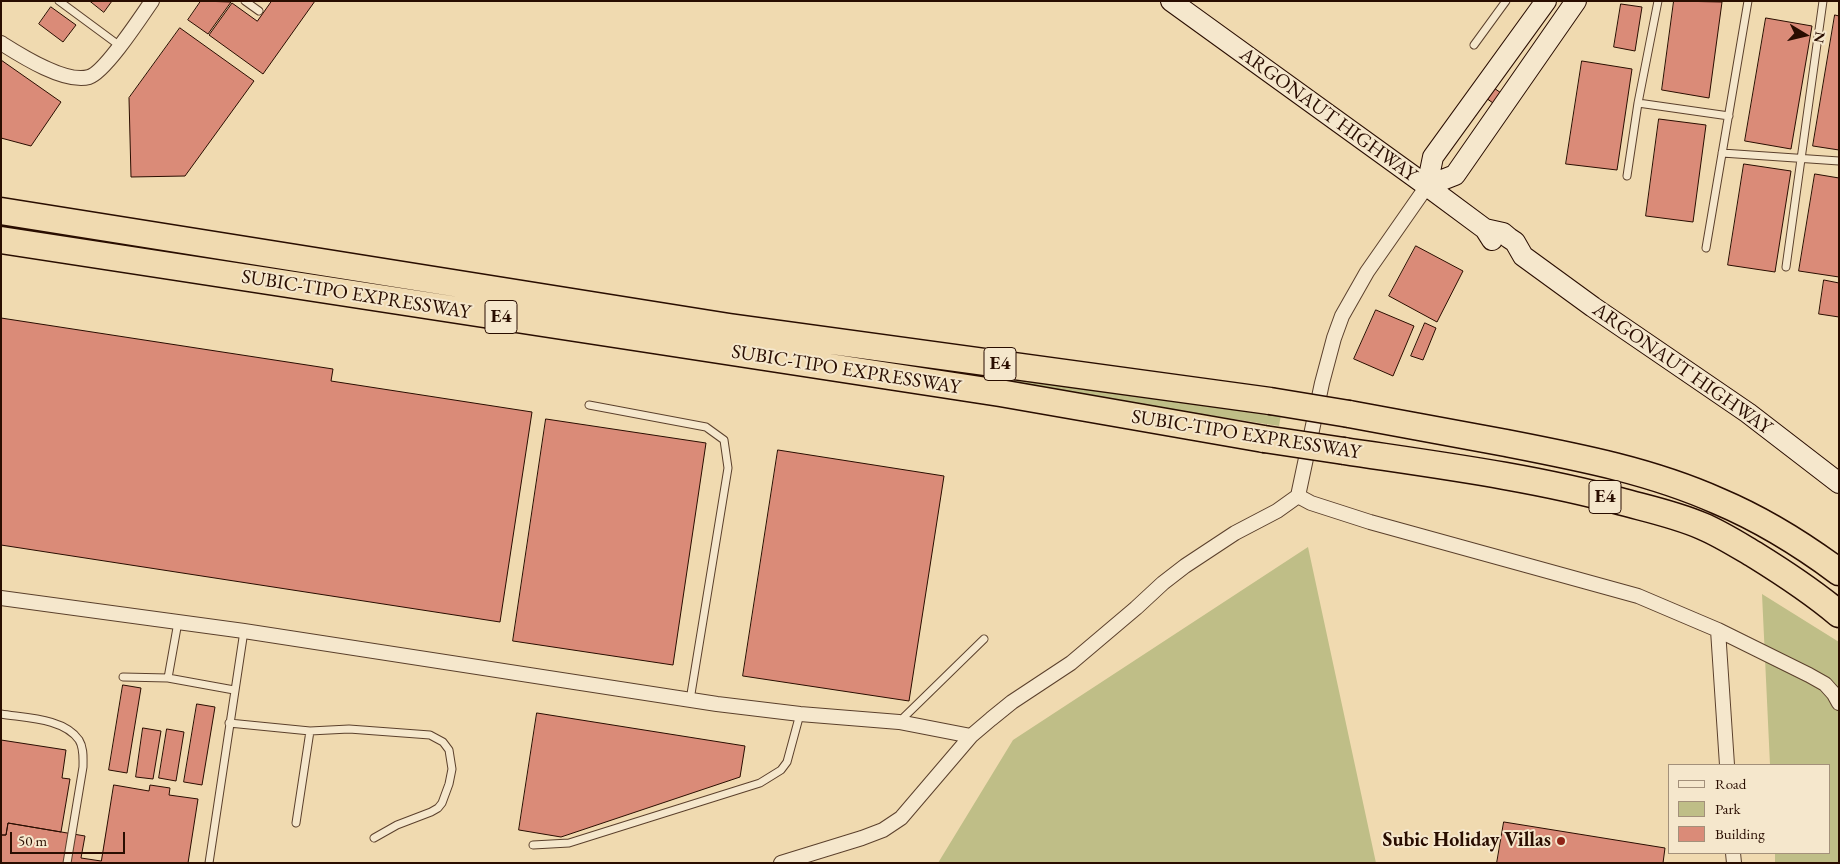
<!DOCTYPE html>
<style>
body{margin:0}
#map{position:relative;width:1840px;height:864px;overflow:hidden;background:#f0dab0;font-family:"EB Garamond",serif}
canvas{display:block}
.frame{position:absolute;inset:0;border:2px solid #290d00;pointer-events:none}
.legend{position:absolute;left:1668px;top:764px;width:162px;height:90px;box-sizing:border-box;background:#f5e7cc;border:1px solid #a3907a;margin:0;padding:6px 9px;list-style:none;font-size:15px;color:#290d00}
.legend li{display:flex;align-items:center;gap:10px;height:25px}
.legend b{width:25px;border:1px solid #a3907a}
.north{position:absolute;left:1780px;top:10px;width:50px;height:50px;-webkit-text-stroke:4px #f5e7cc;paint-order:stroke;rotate:99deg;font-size:14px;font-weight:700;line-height:20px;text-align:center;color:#290d00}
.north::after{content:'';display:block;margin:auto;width:18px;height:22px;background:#290d00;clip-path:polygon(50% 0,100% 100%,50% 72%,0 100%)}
.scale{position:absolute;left:10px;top:832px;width:115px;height:22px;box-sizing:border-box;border:2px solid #290d00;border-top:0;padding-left:6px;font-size:15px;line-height:18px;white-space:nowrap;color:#290d00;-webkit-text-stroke:4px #f5e7cc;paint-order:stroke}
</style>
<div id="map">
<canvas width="1840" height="864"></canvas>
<div class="frame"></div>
<ul class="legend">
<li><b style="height:6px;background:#f5e7cc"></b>Road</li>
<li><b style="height:14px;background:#bfbe87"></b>Park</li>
<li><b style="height:14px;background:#da8b78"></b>Building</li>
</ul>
<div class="north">N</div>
<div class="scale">50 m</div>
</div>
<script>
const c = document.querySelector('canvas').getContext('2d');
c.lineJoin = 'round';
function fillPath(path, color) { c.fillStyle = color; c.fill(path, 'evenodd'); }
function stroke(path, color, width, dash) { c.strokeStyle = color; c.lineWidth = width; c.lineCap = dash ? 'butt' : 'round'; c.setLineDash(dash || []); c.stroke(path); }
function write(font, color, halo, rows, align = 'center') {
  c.font = font + ' "EB Garamond",serif'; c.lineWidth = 4; c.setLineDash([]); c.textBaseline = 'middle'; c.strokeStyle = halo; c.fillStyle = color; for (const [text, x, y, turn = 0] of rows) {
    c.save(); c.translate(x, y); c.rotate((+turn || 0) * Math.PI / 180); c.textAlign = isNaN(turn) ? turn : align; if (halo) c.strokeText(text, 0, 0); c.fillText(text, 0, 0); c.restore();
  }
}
fillPath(new Path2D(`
 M1,221L1281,415L1279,426L1,229Z
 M1308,547L1376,863H938L1013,740Z
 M1762,594L1839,642V863H1775V853H1829V765H1770Z`), '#bfbe87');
const building = new Path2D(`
 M90,1H112L104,12Z
 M201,1L231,2L208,34L188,20Z
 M272,1H315L263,74L209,35L232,3L257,21Z
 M1674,1L1722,2L1709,98L1662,90Z
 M1621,4L1642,7L1635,51L1614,47Z
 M51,7L76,25L63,42L39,24Z
 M1835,15L1839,16V150L1813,146Z
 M1766,18L1812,26L1791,149L1745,141Z
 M180,28L254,81L185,176L131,177L129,98Z
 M1,60L61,102L31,146L1,138Z
 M1582,61L1632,69L1617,170L1566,164Z
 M1494,88L1501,93L1493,103L1486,98Z
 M1659,119L1706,125L1693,222L1646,216Z
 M1744,164L1791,171L1775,272L1728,265Z
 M1815,174L1839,178V277L1799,271Z
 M1416,246L1463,271L1437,322L1389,296Z
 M1824,280L1839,283V317L1819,314Z
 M1376,310L1414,326L1393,376L1354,359Z
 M1,318L333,369L331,381L532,412L500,622L1,545Z
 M1425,323L1436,328L1423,360L1411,356Z
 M546,419L706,443L673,665L513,641Z
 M778,450L944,476L909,701L743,676Z
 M123,685L141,688L127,773L109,770Z
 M197,704L215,707L202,785L184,782Z
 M537,713L745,746L740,777L561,837L519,830Z
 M143,728L161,731L153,779L136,777Z
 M167,729L184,732L176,781L159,778Z
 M1,740L66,750L62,778L70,779L61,832L8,823L6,835H1Z
 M114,785L149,791L150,785L170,788L169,795L198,799L188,863H1V835H6L8,823L85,836L81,858L101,861Z
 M1504,822L1665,848L1663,863H1497Z`);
fillPath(building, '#da8b78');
stroke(building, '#290d00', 1);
const lane = new Path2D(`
 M59,1L120,46
 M245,1L259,11
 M1474,45L1506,1
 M1638,103L1729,116
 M1722,153L1839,161
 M1627,176L1638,103L1658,1
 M1706,248L1748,1
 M1786,267L1823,1
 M589,405L706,427L724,440L728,468L690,700
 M123,677L168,678L234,690
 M168,678L178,622
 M1,714C25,718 64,718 79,740C84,748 83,758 83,767L67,863
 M899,722L984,639
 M229,723L310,731L349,729L430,735L443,742L449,750L452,769L449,784L442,803L438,808L431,812L397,825L374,838
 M296,823L310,731
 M533,845L569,843L760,783L781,770L787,762L800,714
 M209,863L244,631`);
const street = new Path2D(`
 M1,43C20,55 65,84 89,77C105,72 141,17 152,1
 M1298,496L1311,503L1370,522L1638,596L1718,630L1809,675L1825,684L1834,694L1839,703
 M1,598L244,631L717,704L800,714L899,722L971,736
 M1718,630L1727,765
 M1733,853L1734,863
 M781,863L862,838L883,830L901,818L971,736L991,719L1012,702L1071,663L1136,608L1163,583L1185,566L1235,533L1277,511L1298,496L1322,383L1334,338L1342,316L1367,272L1427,186`);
const secondary = new Path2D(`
 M1171,1L1427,186L1485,229L1492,240
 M1427,186L1455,175L1576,1
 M1427,186L1433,157L1546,1
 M1485,229L1503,233L1509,238L1515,242L1523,256L1593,307L1748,413L1839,483`);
const highway = new Path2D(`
 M1,211L729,327L1270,401
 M1,240L1000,393L1264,439
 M1349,414C1401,424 1454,433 1506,443C1578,457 1651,471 1718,501C1763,520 1800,543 1839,572
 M1344,451C1437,465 1532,477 1623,502C1649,509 1677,515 1702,526C1721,534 1738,545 1755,555C1784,573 1813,592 1839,614`);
stroke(lane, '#5b402c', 9);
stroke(street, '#5b402c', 16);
stroke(secondary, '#290d00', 22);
stroke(highway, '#290d00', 29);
stroke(lane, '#f5e7cc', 7);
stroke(street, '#f5e7cc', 14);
stroke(secondary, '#f5e7cc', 20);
stroke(highway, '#f0dab0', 26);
const highwayBridge = new Path2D(`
 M1270,401L1349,414
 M1264,439L1344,451`);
stroke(highwayBridge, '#290d00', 29, []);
stroke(highwayBridge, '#f0dab0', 26);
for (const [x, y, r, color] of [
 [1561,841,5,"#8f2418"]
]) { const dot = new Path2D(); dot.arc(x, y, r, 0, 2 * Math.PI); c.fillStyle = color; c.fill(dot); stroke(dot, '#f5e7cc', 2); }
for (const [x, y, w] of [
 [501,317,32],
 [1000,364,32],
 [1605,497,32]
]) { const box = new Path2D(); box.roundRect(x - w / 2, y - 16.5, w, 33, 4); c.fillStyle = '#f5e7cc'; c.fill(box); stroke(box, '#290d00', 1); }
write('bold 19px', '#290d00', null, [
 ["E4",501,317],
 ["E4",1000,364],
 ["E4",1605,497]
]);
write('20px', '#290d00', '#f5e7cc', [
 ["ARGONAUT HIGHWAY",1328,115,36],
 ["SUBIC-TIPO EXPRESSWAY",356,295,9],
 ["ARGONAUT HIGHWAY",1682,369,35],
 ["SUBIC-TIPO EXPRESSWAY",846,370,9],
 ["SUBIC-TIPO EXPRESSWAY",1246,435,9]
]);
write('bold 20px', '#290d00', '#f5e7cc', [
 ["Subic Holiday Villas",1551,841]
], 'right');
</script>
